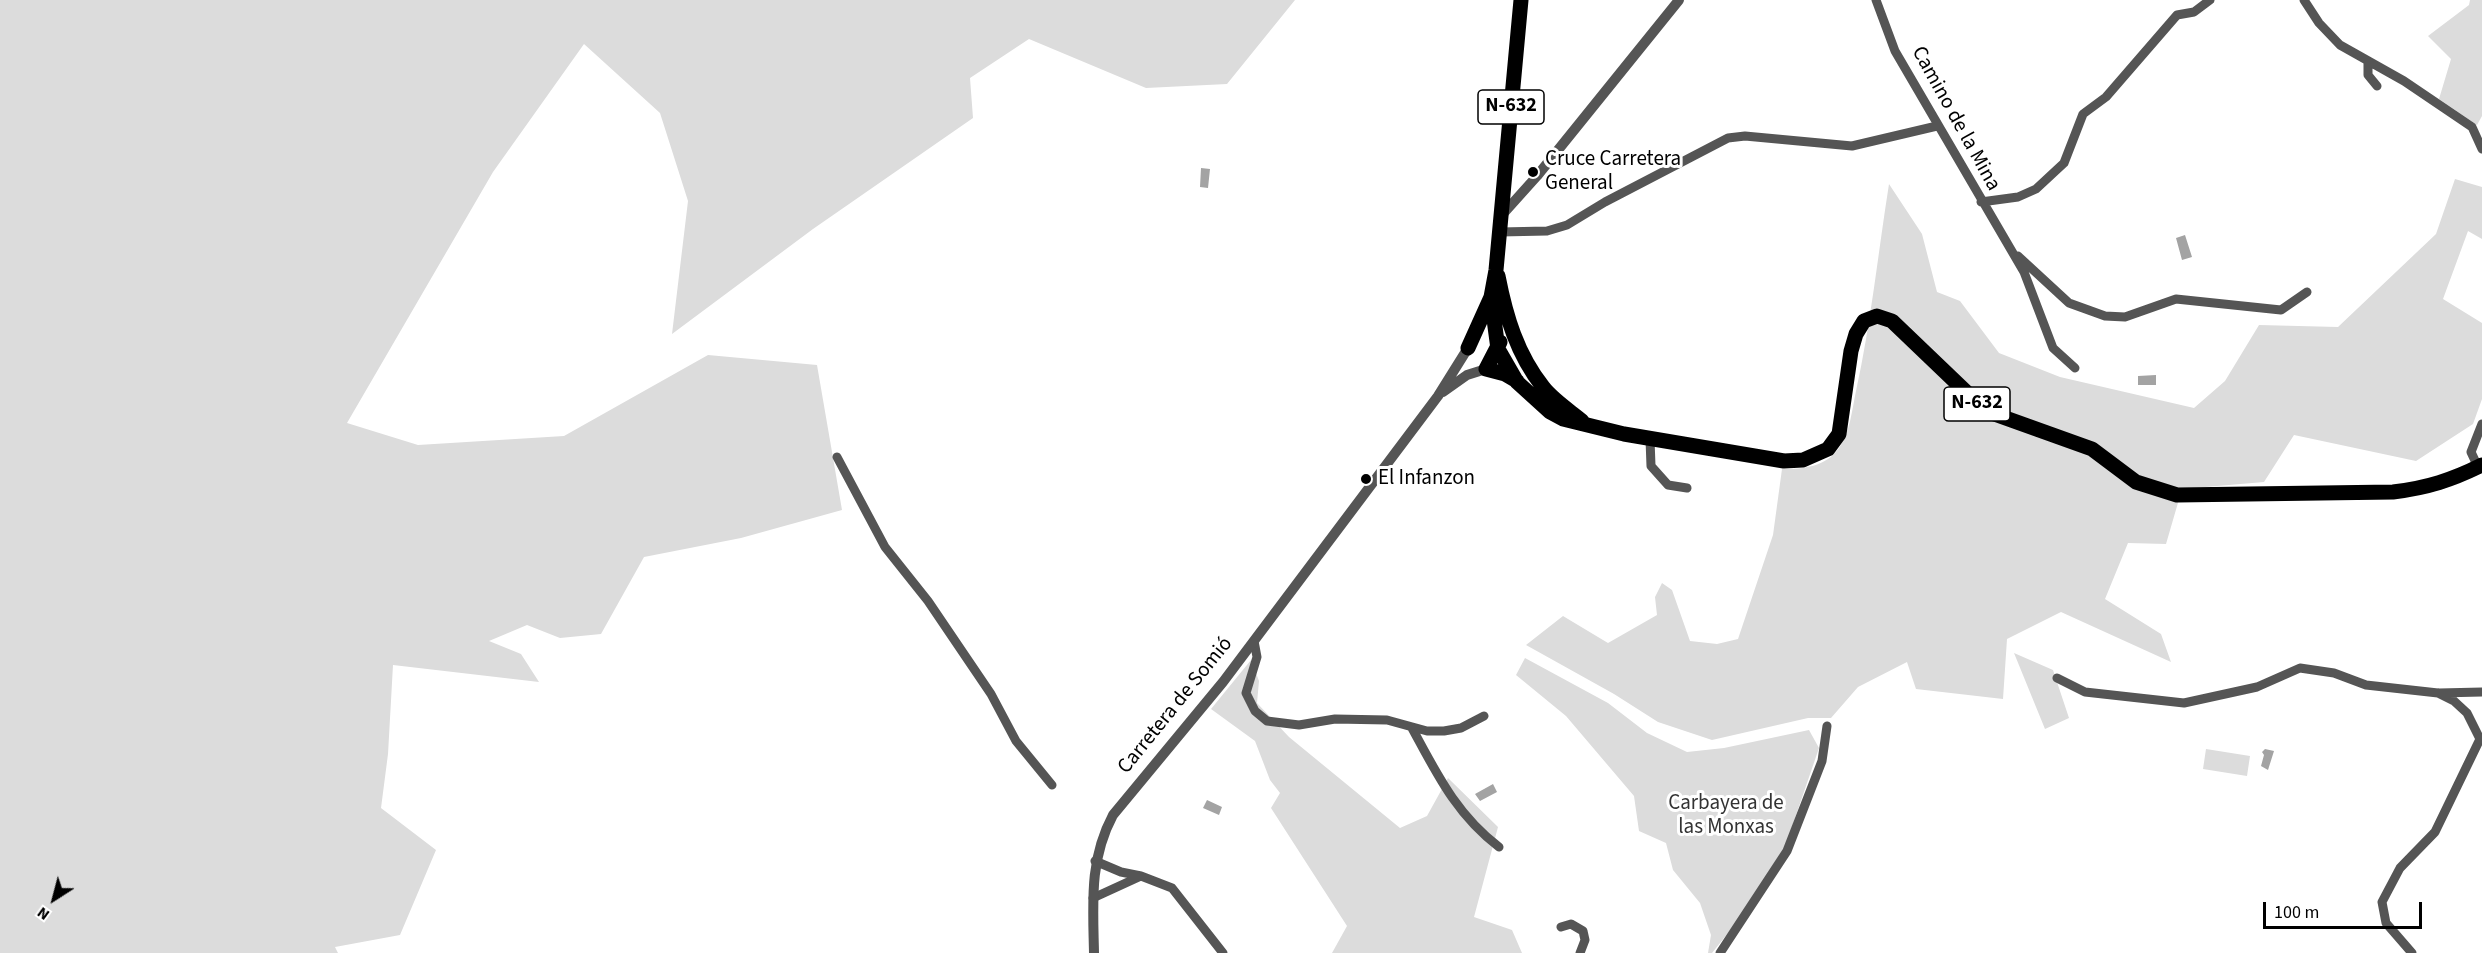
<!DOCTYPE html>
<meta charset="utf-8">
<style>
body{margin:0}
#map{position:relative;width:2482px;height:953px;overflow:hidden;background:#fff;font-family:"Source Sans 3",sans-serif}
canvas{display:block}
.north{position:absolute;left:24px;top:869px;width:60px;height:60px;-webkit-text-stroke:4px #fff;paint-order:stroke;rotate:216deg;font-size:16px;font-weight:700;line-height:24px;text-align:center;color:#000}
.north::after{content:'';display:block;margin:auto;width:21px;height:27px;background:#000;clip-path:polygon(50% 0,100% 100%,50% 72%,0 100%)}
.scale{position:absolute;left:2263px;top:902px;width:159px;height:27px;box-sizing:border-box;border:3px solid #000;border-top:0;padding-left:8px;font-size:18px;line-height:21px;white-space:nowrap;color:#000;-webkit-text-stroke:4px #fff;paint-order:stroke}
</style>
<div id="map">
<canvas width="2482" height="953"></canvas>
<div class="north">N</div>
<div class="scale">100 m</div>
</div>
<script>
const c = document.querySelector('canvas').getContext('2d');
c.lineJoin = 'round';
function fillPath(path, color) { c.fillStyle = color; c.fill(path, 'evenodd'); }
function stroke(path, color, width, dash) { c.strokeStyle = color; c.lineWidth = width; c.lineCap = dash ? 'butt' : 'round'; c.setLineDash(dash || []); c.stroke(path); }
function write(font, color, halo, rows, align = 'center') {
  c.font = font + ' "Source Sans 3",sans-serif'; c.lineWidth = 6; c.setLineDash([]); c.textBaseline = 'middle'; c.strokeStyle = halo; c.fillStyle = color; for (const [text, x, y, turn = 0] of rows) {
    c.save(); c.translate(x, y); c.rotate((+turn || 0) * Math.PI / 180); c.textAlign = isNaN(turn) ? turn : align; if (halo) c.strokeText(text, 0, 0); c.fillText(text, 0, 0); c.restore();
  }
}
fillPath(new Path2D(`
 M0,0H1295L1227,84L1146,88L1029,39L970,78L973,118L813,229L672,334L688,201L660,113L584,44L493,172L347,423L418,445L564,436L708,355L817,365L842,510L741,538L644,557L601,634L560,638L527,625L489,641L521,654L539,682L393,665L388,754L381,808L436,850L400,935L335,947L338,953H0Z
 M2470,0H2482V116L2477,125L2439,99L2451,59L2428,36L2469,5Z
 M2455,179L2482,187V239L2468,231L2443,299L2482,323V399L2473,424L2416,461L2294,435L2264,482L2182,489L2166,544L2128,543L2105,599L2161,634L2171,662L2061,612L2007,639L2003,699L1916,689L1907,662L1858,687L1831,718H1808L1712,740L1658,722L1614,694L1526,645L1563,616L1608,643L1657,615L1655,597L1662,583L1672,590L1690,641L1717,644L1738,639L1773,535L1782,469C1803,469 1826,467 1839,448C1850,432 1852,410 1856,391C1871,323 1878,253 1889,184L1922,234L1937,292L1960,301L1999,353L2060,377L2194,408L2225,381L2259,325L2338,327L2436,234Z
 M2014,653L2053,670L2069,718L2045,729Z
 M1525,658L1608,703L1647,733L1687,752L1724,748L1809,730L1819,748L1784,850L1736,923L1712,953H1708L1711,935L1700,903L1673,870L1666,843L1639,831L1634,796L1566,716L1516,675Z
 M1251,660L1259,681L1257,703L1289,737L1400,828L1427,816L1448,778L1498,827L1474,917L1512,930L1522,953H1332L1347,926L1271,808L1280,793L1270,780L1255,741L1211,709Z
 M2206,749L2250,756L2247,776L2203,769Z`), '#dcdcdc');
fillPath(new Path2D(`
 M1201,168L1210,169L1208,188L1200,187Z
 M2185,235L2192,257L2182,260L2176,238Z
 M2156,375V385H2138V376Z
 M2265,749L2274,751L2268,770L2261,766L2264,755L2262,752Z
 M1493,784L1497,792L1480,801L1475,794Z
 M1207,800L1222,807L1219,815L1203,808Z`), '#a3a3a3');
stroke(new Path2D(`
 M1876,0L1895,51L2024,272L2053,348L2075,368
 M2304,0L2319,23L2340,45L2404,81L2472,127L2482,149
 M2368,61V75L2377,86
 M1981,202L2018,197L2036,189L2064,163L2083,114L2106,97L2177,15L2194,12L2210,0
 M1500,232L1547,231L1567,225L1605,202L1728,138L1745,136L1852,146L1937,126
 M2018,256L2069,303L2105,316L2125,317L2176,299L2281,310L2307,292
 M1650,439L1651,466L1668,485L1687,488
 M837,457L885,547L928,601L991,694L1016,741L1052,785
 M2478,467L2471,452L2482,424
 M1254,641L1257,657L1246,693L1255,711L1267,721L1299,725L1335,719L1387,720L1427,731H1444L1461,728L1484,716
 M2057,678L2085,692L2184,703L2257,687L2300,668L2334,673L2366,685L2438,693L2454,701L2467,713L2480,739L2435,832L2400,868L2382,902L2386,923L2412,953
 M2439,693L2482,692
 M1412,728C1437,774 1456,814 1499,847
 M1095,861L1121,872L1141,876
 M1093,898L1141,876L1172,888L1223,953
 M1561,927L1571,924L1583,931L1585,940L1580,953
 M1720,953L1787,851L1822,761L1827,726`), '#555', 9);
stroke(new Path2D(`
 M1502,215L1537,176L1679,0
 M1443,392L1467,375L1486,369
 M2480,739L2482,738
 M1094,953C1093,903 1089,860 1113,815L1223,682L1438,396L1468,348`), '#555', 10);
stroke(new Path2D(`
 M1498,276C1506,317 1517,354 1543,387C1553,400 1570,411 1582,421
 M1491,297L1498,349L1517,382L1550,412L1563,419L1624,434L1784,461L1803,460L1828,449L1839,434L1851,351L1856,334L1864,321L1877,316L1892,321L1986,411L2092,449L2136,482L2177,495L2393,492C2427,488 2452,480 2482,465
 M1500,342L1486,369L1505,374L1517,381
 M1468,348L1491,297L1496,270L1521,0`), '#000', 15);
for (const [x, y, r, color] of [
 [1533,172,6,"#000"],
 [1366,479,6,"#000"]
]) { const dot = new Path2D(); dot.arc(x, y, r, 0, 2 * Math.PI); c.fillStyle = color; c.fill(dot); stroke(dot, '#fff', 2); }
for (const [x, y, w] of [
 [1511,107,66],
 [1977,404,66]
]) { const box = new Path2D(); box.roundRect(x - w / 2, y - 17, w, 34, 4.5); c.fillStyle = '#fff'; c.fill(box); stroke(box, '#000', 1.5); }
write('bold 20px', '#000', null, [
 ["N-632",1511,107],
 ["N-632",1977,404]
]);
write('21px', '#000', '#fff', [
 ["Camino de la Mina",1955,119,61],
 ["Carretera de Somió",1176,706,-51]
]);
write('21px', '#000', '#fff', [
 ["Cruce Carretera",1545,160],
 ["General",1545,184],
 ["El Infanzon",1378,479]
], 'left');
write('21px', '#333', '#fff', [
 ["Carbayera de",1726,804],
 ["las Monxas",1726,828]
]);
</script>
